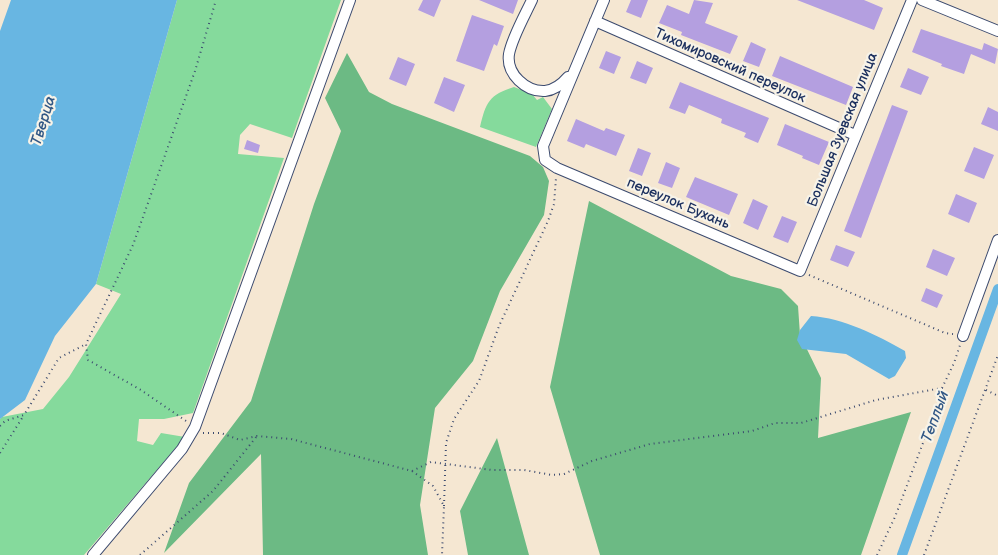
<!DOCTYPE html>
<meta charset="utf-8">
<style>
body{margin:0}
canvas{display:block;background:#f5e7d2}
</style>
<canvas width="998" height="555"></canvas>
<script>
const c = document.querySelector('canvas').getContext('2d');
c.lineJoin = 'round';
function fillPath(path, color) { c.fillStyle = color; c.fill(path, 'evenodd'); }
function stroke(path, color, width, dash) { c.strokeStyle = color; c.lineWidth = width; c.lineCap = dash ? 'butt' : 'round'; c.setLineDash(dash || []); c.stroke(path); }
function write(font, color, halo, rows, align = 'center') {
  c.font = font + ' "Balsamiq Sans",sans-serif'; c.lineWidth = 4.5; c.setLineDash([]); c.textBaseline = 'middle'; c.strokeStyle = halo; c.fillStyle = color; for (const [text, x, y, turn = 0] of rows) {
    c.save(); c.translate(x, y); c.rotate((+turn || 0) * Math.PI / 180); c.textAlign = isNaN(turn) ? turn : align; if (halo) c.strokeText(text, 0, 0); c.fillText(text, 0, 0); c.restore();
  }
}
fillPath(new Path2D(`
 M177,0H341L292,138L250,124L240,135L238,154L284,158L193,413L164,419H139L137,441L153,445L161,433L185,437L84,555H0V419L2,417L43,409L69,377L121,294L96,284Z
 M514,87L532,94L537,100L543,97L552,109L536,147L480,127C486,102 489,95 514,87Z`), '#85da9c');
fillPath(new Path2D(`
 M347,53L369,92L392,104L530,156L543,167L549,181L544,215L500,291L473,361L435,408L420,505L428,555H263L261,454L164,553L189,483L251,401L314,204L341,131L325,98Z
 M589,201L731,276L781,289L798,306L800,335L821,378L818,438L911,412L861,555H600L550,387Z
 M497,438L529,555H468L460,511Z`), '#6cba84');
fillPath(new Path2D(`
 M11,0H177L96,284L55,336L25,400L0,419V31Z
 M811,316C843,318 877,335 905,351L906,358L895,376L889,379L846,354L802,349L797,340L800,330Z`), '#68b6e2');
stroke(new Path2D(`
 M902,555L998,289`), '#68b6e2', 10);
fillPath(new Path2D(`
 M423,0H441L434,17L418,10Z
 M479,0H518L513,14Z
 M631,0H648L641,18L626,12Z
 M694,0L713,3L705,23L738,36L730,54L681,35L682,32L659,23L667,5L689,14Z
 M797,0H864L883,8L874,30Z
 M472,15L504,26L497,46L494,44L484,71L456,61Z
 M921,29L982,50L984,43L998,49L995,64L971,54L964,74L941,66L942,64L912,52Z
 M751,42L766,49L759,67L743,61Z
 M606,51L621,57L614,74L599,68Z
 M780,56L853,87L846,105L772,76Z
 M398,57L415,64L406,86L389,79Z
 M637,61L653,68L646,84L630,78Z
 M908,68L929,77L921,95L900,87Z
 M444,77L465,85L454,112L434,103Z
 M680,82L769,118L758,143L744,137L746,133L721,123L722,119L689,105L685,114L669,108Z
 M892,105L908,111L861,238L844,231Z
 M988,107L998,112V131L981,124Z
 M576,119L604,131L606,128L625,135L616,156L586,144L584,148L567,141Z
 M785,124L829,142L819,165L802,158L803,156L777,145Z
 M247,140L260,145L258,153L244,149Z
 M974,147L994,155L984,179L964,171Z
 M638,148L651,153L642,176L629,171Z
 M666,162L680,168L672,188L658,183Z
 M695,177L738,194L729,215L686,197Z
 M956,194L977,203L969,223L948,214Z
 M753,199L768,206L758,230L743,223Z
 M782,216L797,222L788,243L773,237Z
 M836,245L855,252L848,267L830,260Z
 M933,249L955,258L947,276L926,267Z
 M926,288L943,295L937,308L921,301Z`), '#b49fe0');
const street = new Path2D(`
 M532,0C525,15 512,38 509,54C506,74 526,92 545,91C555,90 562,84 568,77
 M604,0L543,146L545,160L557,168L800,271L912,0
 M922,0L998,31
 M595,21L855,135
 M963,336L998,240
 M93,555L182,449L195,427L350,0`);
stroke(street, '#3c4b6f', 12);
stroke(new Path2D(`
 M809,275L945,333L953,334
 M986,390L998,396
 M186,421L141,390L88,360L86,344L133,245L195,71L216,0
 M0,426L5,421L24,415L59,358L86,344
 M203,433H221L240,440L257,436L291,439L412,471L431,462L492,470H524L552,475L564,474L592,461L650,444L752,431L775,423H801L876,400L942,388L954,363L960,345
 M0,453L24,415
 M412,471L433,486L444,506L442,555
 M444,506L446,443L454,419L479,381L499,326L548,221L554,204L556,178
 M140,555L213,491L257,436
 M877,555L895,517L940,398L942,388
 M924,555L998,355`), '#3c4b6f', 2, [1, 4]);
stroke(street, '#fff', 10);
write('14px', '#1b2f5e', '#f7f3e8', [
 ["Тихомировский переулок",730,66,24],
 ["Большая Зуевская улица",843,130,-68],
 ["переулок Бухань",678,204,23]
]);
write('italic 15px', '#325886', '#f7f3e8', [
 ["Тверца",44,121,-73],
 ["Теплый",936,417,-70]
]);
</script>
